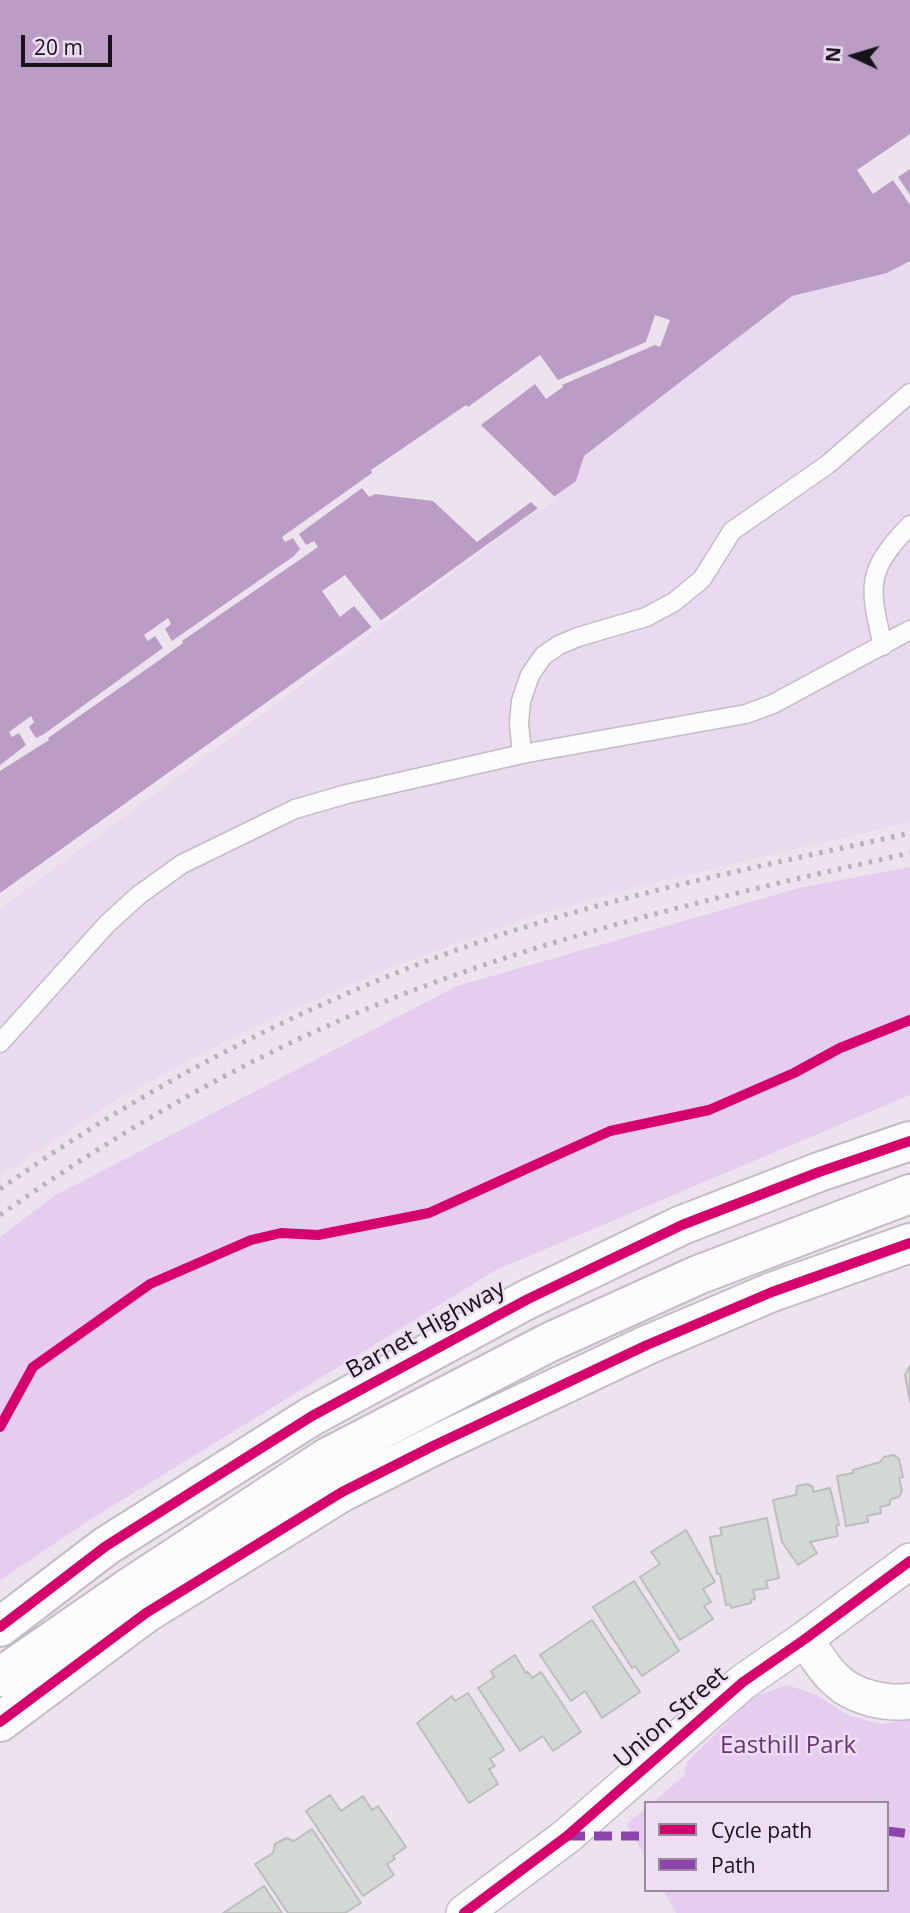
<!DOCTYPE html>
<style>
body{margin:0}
#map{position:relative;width:910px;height:1913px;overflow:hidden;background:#ece3ef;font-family:"Open Sans",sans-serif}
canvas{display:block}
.legend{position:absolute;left:644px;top:1801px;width:245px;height:91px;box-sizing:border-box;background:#eedef4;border:2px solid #988c9c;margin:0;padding:9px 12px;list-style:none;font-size:21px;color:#171119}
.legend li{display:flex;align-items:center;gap:14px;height:35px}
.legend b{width:35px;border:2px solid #988c9c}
.north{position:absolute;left:819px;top:21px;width:70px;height:70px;-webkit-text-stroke:5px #eedef4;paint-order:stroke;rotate:274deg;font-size:19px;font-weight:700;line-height:28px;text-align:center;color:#171119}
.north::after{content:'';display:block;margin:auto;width:24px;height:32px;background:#171119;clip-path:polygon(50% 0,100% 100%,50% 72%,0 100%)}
.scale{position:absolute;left:21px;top:35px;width:91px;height:32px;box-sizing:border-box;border:4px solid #171119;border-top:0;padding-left:9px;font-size:21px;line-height:24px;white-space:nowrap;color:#171119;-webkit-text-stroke:5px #eedef4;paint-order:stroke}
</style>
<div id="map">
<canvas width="910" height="1913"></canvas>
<ul class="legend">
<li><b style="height:9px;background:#d6006c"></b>Cycle path</li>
<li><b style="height:9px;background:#8e44ad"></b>Path</li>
</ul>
<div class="north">N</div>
<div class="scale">20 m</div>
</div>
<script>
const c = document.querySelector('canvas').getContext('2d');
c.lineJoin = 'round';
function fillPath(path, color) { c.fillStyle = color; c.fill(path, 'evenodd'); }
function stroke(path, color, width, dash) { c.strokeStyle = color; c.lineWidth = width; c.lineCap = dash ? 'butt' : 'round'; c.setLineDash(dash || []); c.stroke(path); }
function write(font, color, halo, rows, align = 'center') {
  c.font = font + ' "Open Sans",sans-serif'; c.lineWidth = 5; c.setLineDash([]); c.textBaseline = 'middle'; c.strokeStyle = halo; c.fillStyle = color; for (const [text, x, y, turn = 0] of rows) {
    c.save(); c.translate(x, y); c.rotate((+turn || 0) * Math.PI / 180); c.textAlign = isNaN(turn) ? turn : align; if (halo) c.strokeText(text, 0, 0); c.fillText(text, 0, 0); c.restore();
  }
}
fillPath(new Path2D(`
 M910,261V822L643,885L522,919L379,972L245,1031L117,1099L0,1176V909L576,481L584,456L792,296L887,273Z`), '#eadaf0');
fillPath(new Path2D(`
 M910,867V1095L496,1270L91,1519L0,1580V1237L54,1196L457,986L799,888Z
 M787,1685L817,1695L847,1715L881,1724L910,1719V1913H676L663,1890H887V1803H652L684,1776L687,1762L753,1697Z
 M646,1808V1859L627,1824Z`), '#e6cdef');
fillPath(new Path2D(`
 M0,0H910V261L887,273L792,296L584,456L576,481L0,893Z`), '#ba9cc4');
fillPath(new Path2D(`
 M910,134V169L898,177L910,195V205L893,180L873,194L857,170Z
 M655,315L670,320L660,347L655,345L562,385L563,387L546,399L535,384L481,425L557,499L540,511L531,502L477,542L433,501L375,494L369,497L362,488L299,534L306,545L314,541L318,547L182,641L183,643L161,659L48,738L49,740L0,771V765L26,745L19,733L12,737L9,732L31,716L34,722L29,727L36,738L44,734L163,648L155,636L148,641L144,635L168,618L171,624L165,629L172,641L294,556L300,549L293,538L285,542L282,537L372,473L371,470L466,405L468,407L540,355L558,380L646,342Z
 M345,575L383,623L374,630L354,606L340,617L322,591Z`), '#ece3ef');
const building = new Path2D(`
 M910,1366V1402L905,1375Z
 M894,1455L899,1459L903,1477L899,1478L902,1491L899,1497L891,1499L889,1505L880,1507L881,1513L867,1516L868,1522L846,1526L837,1476L853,1473V1470L880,1462L884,1457Z
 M807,1484L813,1487V1492L830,1488L839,1525L836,1526L838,1536L810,1542L817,1553L798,1565L782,1542L773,1500L796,1495L797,1486Z
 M767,1518L779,1578L766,1581L768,1588L753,1590L755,1599L751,1600V1603L731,1608L730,1604L726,1605L720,1574H717L710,1537L722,1535L720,1528Z
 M686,1530L715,1582L703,1589L711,1602L704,1606L713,1619L680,1640L640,1577L660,1564L651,1552Z
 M634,1581L679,1651L642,1676L635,1666L632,1668L593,1607Z
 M592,1620L640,1692L602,1718L585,1691L571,1701L540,1655Z
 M515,1655L526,1673L528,1672L532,1678L541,1672L581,1732L553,1751L543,1736L520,1751L478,1688L494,1677L491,1671Z
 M468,1693L504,1750L490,1759L495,1766L489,1769L498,1784L469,1803L417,1723L452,1696L455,1701Z
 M330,1795L341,1811L363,1796L372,1810L378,1806L406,1847L393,1856L395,1859L387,1864L394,1875L363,1896L306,1811Z
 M312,1829L361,1903L345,1913H288L255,1864L273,1853L275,1844L286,1838L294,1841Z
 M264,1886L282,1913H223Z`);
fillPath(building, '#d2d8d4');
stroke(building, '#bdbdbf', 2);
const lane = new Path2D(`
 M883,646C869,586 865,572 910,525
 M522,754L519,723L521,701L530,675L543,656L559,645L578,637L646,617L674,602L702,579L732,531L827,465L910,393
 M0,1043L107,924L139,895L182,864L295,809L347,794L522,754L746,714L773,704L910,630`);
const street = new Path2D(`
 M805,1639C815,1653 823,1669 836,1680C853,1697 887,1705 910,1701
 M464,1913L567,1836L743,1682L805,1639L910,1561`);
const primary = new Path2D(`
 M0,1627L106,1546L312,1416L528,1299L682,1225L819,1172L910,1141
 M0,1677L127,1589L328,1457L550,1342L698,1275L910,1194
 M0,1722L146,1613L342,1492L433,1446L647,1345L772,1292L910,1243`);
stroke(lane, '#c3bcc5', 21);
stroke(street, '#c3bcc5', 38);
stroke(primary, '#c3bcc5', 42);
stroke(lane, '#fcfbfd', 18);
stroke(street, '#fcfbfd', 35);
stroke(primary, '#fcfbfd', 38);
stroke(new Path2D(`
 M0,1189C152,1082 318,996 494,937C629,892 771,864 910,833
 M0,1215C130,1123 272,1043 422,987C580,928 745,890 910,853`), '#b5b3b6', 5, [3.5, 7]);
stroke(new Path2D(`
 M887,1831L910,1834
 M567,1836H646`), '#8e44ad', 9, [18, 9]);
stroke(new Path2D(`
 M0,1427L33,1367L150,1284L251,1240L281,1233L318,1235L429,1213L610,1131L709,1110L794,1073L840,1048L910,1020
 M0,1627L106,1546L312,1416L528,1299L682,1225L819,1172L910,1141
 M0,1722L146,1613L342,1492L433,1446L647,1345L772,1292L910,1243
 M464,1913L567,1836L743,1682L805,1639L910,1561`), '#d6006c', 10);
write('24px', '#171119', '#eedef4', [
 ["Barnet Highway",426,1330,-29],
 ["Union Street",671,1718,-41]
]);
write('24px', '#673576', '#eedef4', [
 ["Easthill Park",788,1746]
]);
</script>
